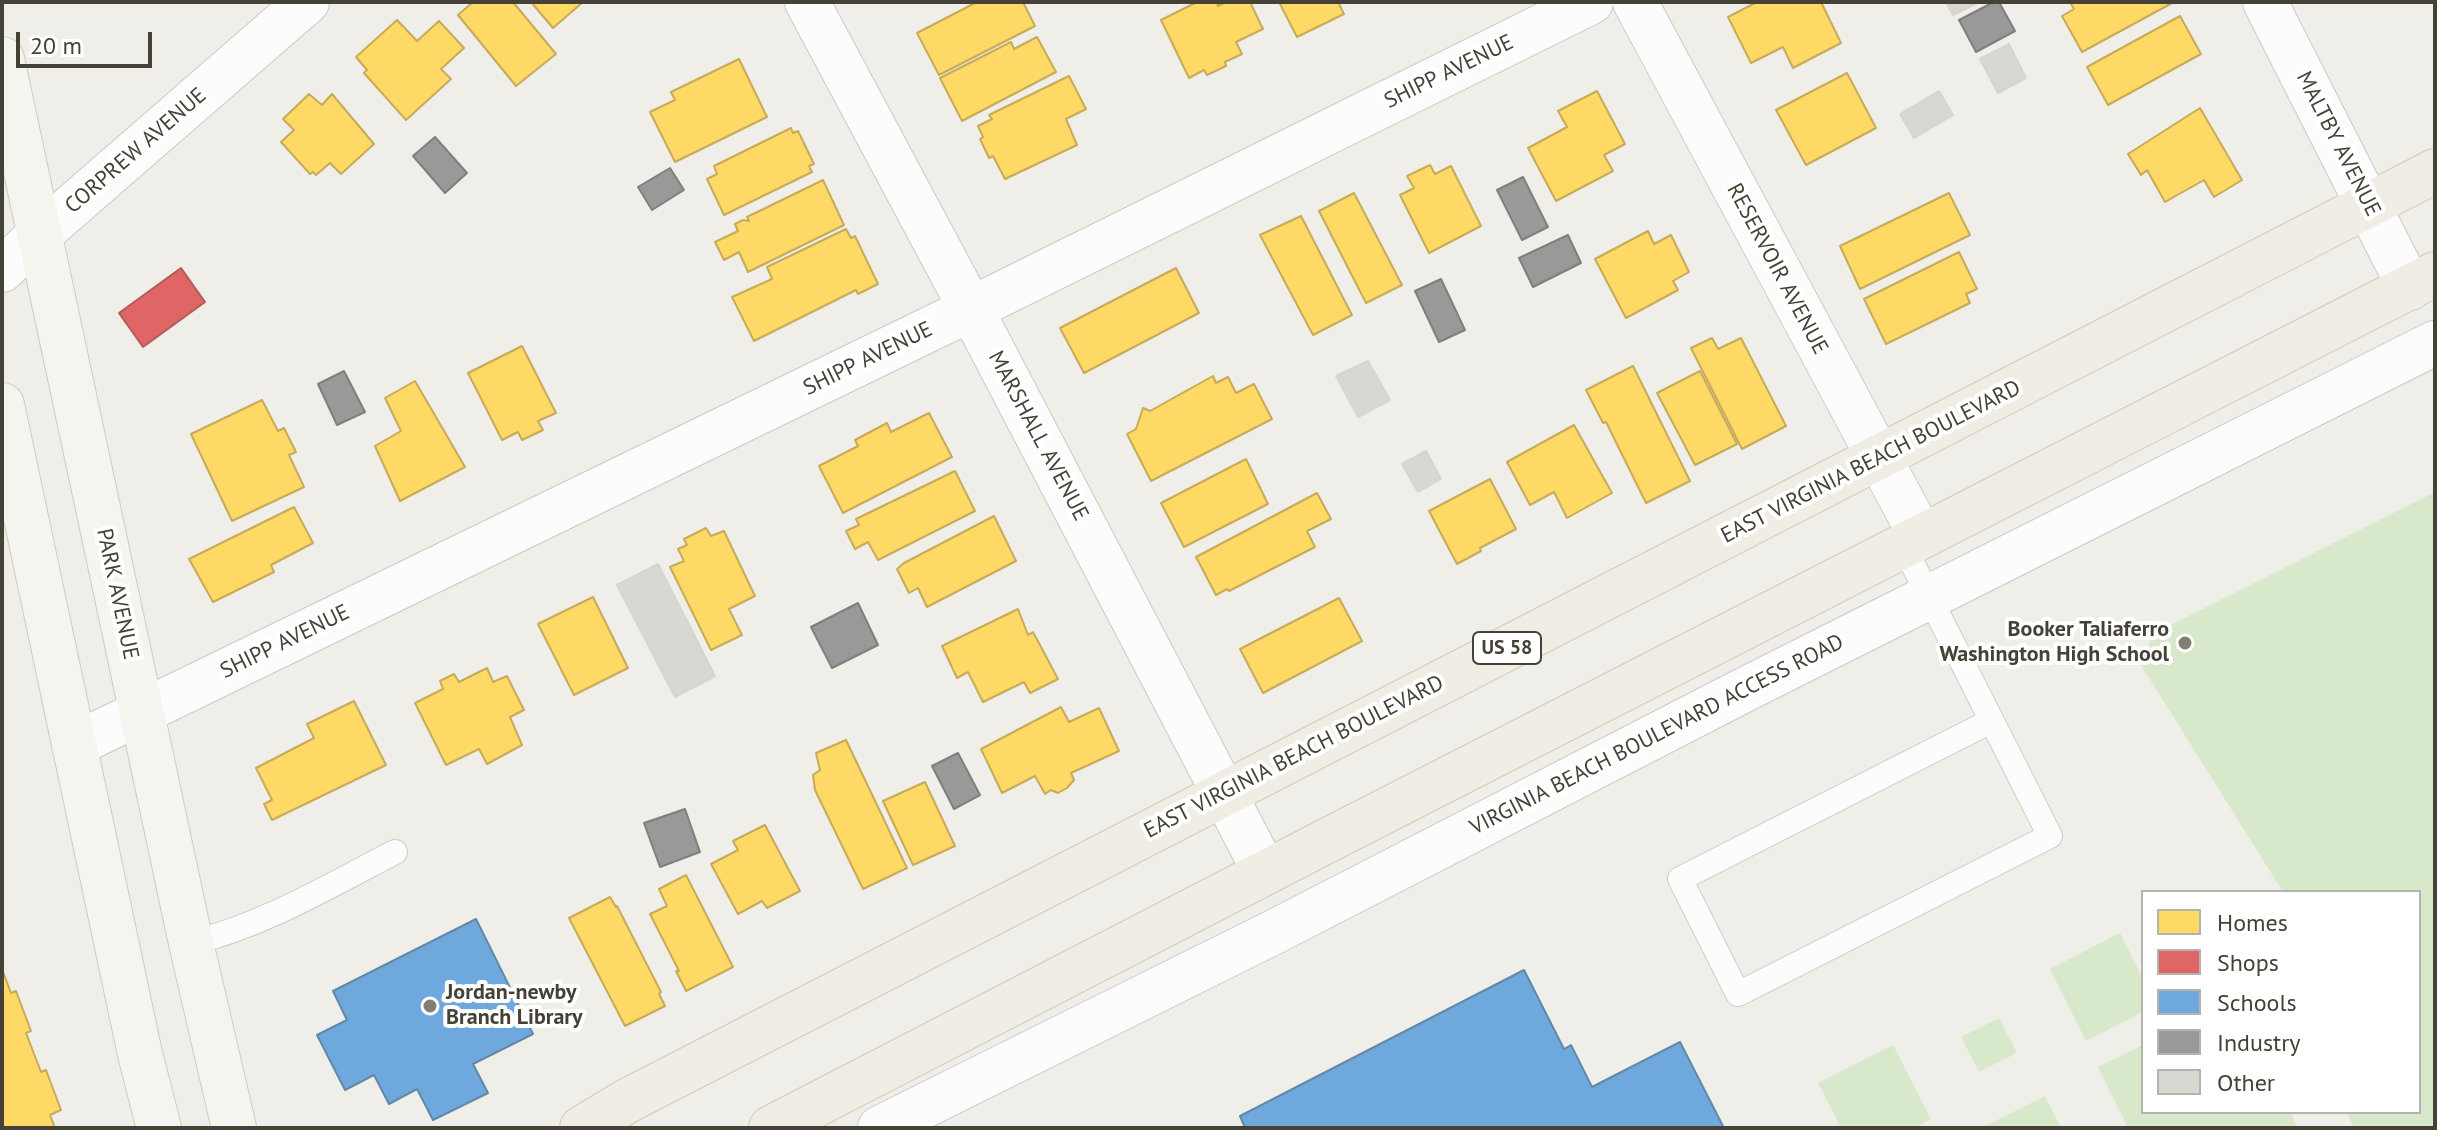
<!DOCTYPE html>
<style>
body{margin:0}
#map{position:relative;width:2437px;height:1130px;overflow:hidden;background:#efeee9;font-family:"PT Sans",sans-serif}
canvas{display:block}
.frame{position:absolute;inset:0;border:4px solid #454136;pointer-events:none}
.legend{position:absolute;left:2141px;top:890px;width:280px;height:224px;box-sizing:border-box;background:#fff;border:2px solid #b5b3af;margin:0;padding:10px 14px;list-style:none;font-size:24px;color:#454136}
.legend li{display:flex;align-items:center;gap:16px;height:40px}
.legend b{width:40px;border:2px solid #b5b3af}
.scale{position:absolute;left:16px;top:32px;width:136px;height:36px;box-sizing:border-box;border:4px solid #454136;border-top:0;padding-left:10px;font-size:24px;line-height:28px;white-space:nowrap;color:#454136;-webkit-text-stroke:6px #fff;paint-order:stroke}
</style>
<div id="map">
<canvas width="2437" height="1130"></canvas>
<div class="frame"></div>
<ul class="legend">
<li><b style="height:22px;background:#ffd966"></b>Homes</li>
<li><b style="height:22px;background:#e06666"></b>Shops</li>
<li><b style="height:22px;background:#6fa8dc"></b>Schools</li>
<li><b style="height:22px;background:#999"></b>Industry</li>
<li><b style="height:22px;background:#d9d7d1"></b>Other</li>
</ul>
<div class="scale">20 m</div>
</div>
<script>
const c = document.querySelector('canvas').getContext('2d');
c.lineJoin = 'round';
function fillPath(path, color) { c.fillStyle = color; c.fill(path, 'evenodd'); }
function stroke(path, color, width, dash) { c.strokeStyle = color; c.lineWidth = width; c.lineCap = dash ? 'butt' : 'round'; c.setLineDash(dash || []); c.stroke(path); }
function write(font, color, halo, rows, align = 'center') {
  c.font = font + ' "PT Sans",sans-serif'; c.lineWidth = 8; c.setLineDash([]); c.textBaseline = 'middle'; c.strokeStyle = halo; c.fillStyle = color; for (const [text, x, y, turn = 0] of rows) {
    c.save(); c.translate(x, y); c.rotate((+turn || 0) * Math.PI / 180); c.textAlign = isNaN(turn) ? turn : align; if (halo) c.strokeText(text, 0, 0); c.fillText(text, 0, 0); c.restore();
  }
}
fillPath(new Path2D(`
 M2435,492V1128H2354L2346,1112H2419V892H2283L2141,665L2153,634Z
 M2120,933L2143,979V1012L2086,1041L2050,969Z
 M1999,1018L2017,1053L1979,1072L1961,1037Z
 M1893,1045L1931,1119L1914,1128H1841L1818,1083Z
 M2143,1045V1112H2290L2298,1128H2128L2098,1067Z
 M2045,1096L2061,1128H1981Z`), '#d8e8ca');
const homes = new Path2D(`
 M473,2H513L556,54L516,86L458,15Z
 M531,2H583L553,28Z
 M977,2H1023L1035,26L939,75L917,33Z
 M1197,2H1216L1218,6L1226,2H1250L1263,29L1236,42L1242,54L1225,62L1226,66L1207,75L1204,70L1189,78L1161,20Z
 M1279,2H1338L1344,14L1297,37Z
 M1757,2H1821L1841,43L1793,68L1783,47L1751,63L1728,17Z
 M2070,2H2174L2082,52L2062,16L2074,9Z
 M2180,16L2201,54L2108,105L2087,67Z
 M397,20L417,41L439,21L464,48L441,69L451,79L406,120L364,73L367,70L356,57Z
 M1037,37L1056,72L962,121L940,78L1011,42L1014,49Z
 M739,59L767,117L675,162L650,112L675,100L671,92Z
 M1847,73L1876,128L1806,165L1776,110Z
 M1069,76L1086,109L1066,119L1077,145L1005,179L993,156L989,158L980,139L983,137L978,126L992,119L989,115Z
 M1597,91L1625,144L1604,155L1613,171L1556,201L1528,148L1567,127L1558,111Z
 M309,94L322,105L332,94L374,144L341,174L330,163L316,175L313,172L310,174L281,142L294,130L283,119Z
 M2200,108L2242,180L2214,197L2204,180L2165,202L2147,170L2141,175L2128,154Z
 M791,128L793,133L798,131L814,164L809,166L812,172L724,215L707,179L717,174L714,166Z
 M1430,165L1435,174L1451,166L1481,226L1429,253L1400,195L1414,188L1407,176Z
 M823,180L844,225L748,272L739,252L724,260L715,242L738,231L735,224L743,220L749,221L747,217Z
 M1354,193L1402,285L1366,303L1319,211Z
 M1949,193L1970,235L1860,289L1840,246Z
 M1301,216L1352,315L1313,335L1260,235Z
 M846,229L851,238L855,236L878,284L858,294L856,290L754,341L732,297L772,279L767,267Z
 M1648,231L1654,244L1671,235L1689,272L1673,281L1678,290L1626,318L1595,259Z
 M1959,252L1977,289L1966,294L1970,303L1886,344L1864,299Z
 M1176,268L1199,313L1084,373L1060,328Z
 M1712,338L1718,349L1741,338L1786,426L1742,449L1691,348Z
 M522,346L556,413L538,421L543,430L522,440L518,432L502,440L468,373Z
 M1633,366L1690,481L1646,503L1606,422L1603,423L1586,390Z
 M1700,371L1737,444L1695,465L1657,393Z
 M1213,376L1216,383L1228,377L1236,393L1254,384L1272,419L1151,481L1127,434L1136,429L1143,408L1150,411Z
 M415,381L465,467L400,501L375,446L401,431L385,398Z
 M262,400L278,431L284,428L296,452L289,455L304,487L232,521L191,434Z
 M929,413L952,457L843,513L819,466L858,446L855,440L887,423L891,432Z
 M1574,425L1612,493L1567,518L1554,492L1530,505L1507,462Z
 M1246,459L1268,504L1184,547L1161,503Z
 M955,471L975,511L878,560L868,542L855,549L846,531L859,525L856,519Z
 M1490,479L1516,529L1480,548L1481,551L1457,564L1429,511Z
 M1317,493L1331,519L1307,531L1315,547L1229,591L1227,589L1216,595L1196,557Z
 M294,507L313,543L271,565L274,572L213,602L189,559Z
 M994,516L1016,561L927,607L918,588L909,593L897,569L904,563Z
 M706,528L711,536L724,531L755,596L729,609L742,635L711,650L670,567L684,561L678,549L687,545L684,539Z
 M593,597L628,668L574,695L538,624Z
 M1339,598L1362,641L1263,693L1240,649Z
 M1018,609L1028,635L1033,632L1058,679L1030,693L1024,682L983,702L968,672L957,678L942,646Z
 M487,668L493,682L507,676L524,710L510,717L522,745L487,764L479,749L446,765L415,703L443,689L440,681L454,674L459,682Z
 M354,701L386,765L272,820L264,804L272,800L256,768L314,738L307,724Z
 M1061,707L1069,722L1099,708L1119,751L1071,773L1074,780L1067,788L1058,793L1051,790L1045,794L1035,776L1002,793L981,749Z
 M846,740L907,868L863,889L815,790L813,775L820,770L816,753Z
 M925,782L955,846L913,865L883,801Z
 M765,825L800,891L767,908L762,901L738,914L711,864L738,850L733,841Z
 M686,875L733,967L686,991L676,971H679L650,914L667,906L659,889Z
 M610,897L616,907L617,906L661,992L659,994L665,1006L625,1026L569,918Z
 M2,969L11,993L16,991L31,1031L26,1033L41,1072L46,1070L61,1110L50,1115L55,1128H2Z`);
fillPath(homes, '#ffd966');
stroke(homes, '#c7ab58', 2);
const shops = new Path2D(`
 M181,268L205,302L143,347L119,313Z`);
fillPath(shops, '#e06666');
stroke(shops, '#b25b58', 2);
const schools = new Path2D(`
 M476,919L533,1034L473,1064L488,1093L433,1120L417,1089L389,1104L374,1075L345,1090L317,1035L347,1020L333,991Z
 M1524,970L1564,1049L1571,1045L1592,1087L1680,1042L1724,1128H1245L1240,1116Z`);
fillPath(schools, '#6fa8dc');
stroke(schools, '#6289aa', 2);
const industry = new Path2D(`
 M1994,2H1999L2015,31L1976,52L1959,20Z
 M435,137L467,173L445,193L413,156Z
 M670,168L684,190L652,210L638,187Z
 M1523,177L1548,227L1522,240L1497,190Z
 M1568,235L1581,263L1533,287L1519,258Z
 M1441,279L1465,330L1439,342L1415,291Z
 M344,371L365,412L337,425L318,384Z
 M858,603L878,645L832,668L811,627Z
 M958,753L980,795L954,809L932,766Z
 M685,809L700,852L660,867L644,823Z`);
fillPath(industry, '#999');
stroke(industry, '#807f7b', 2);
const building = new Path2D(`
 M1946,2H1979L1953,15Z
 M2009,44L2026,78L1998,93L1980,59Z
 M1939,91L1953,115L1914,138L1900,114Z
 M1368,361L1390,400L1358,417L1336,376Z
 M1426,451L1441,479L1418,492L1402,464Z
 M658,564L715,676L675,697L617,585Z`);
fillPath(building, '#d9d7d1');
stroke(building, '#d7d5cf', 2);
const lane = new Path2D(`
 M1903,545L2050,836L1738,994L1680,879L1991,721
 M191,943C264,925 329,886 395,852`);
const street = new Path2D(`
 M807,2L971,309L1265,872
 M1635,2L1921,536
 M2265,2L2410,288
 M2,270L40,234L307,2
 M74,745L971,309L1591,2
 M880,1128L1276,931L1746,689L2435,343`);
const secondary = new Path2D(`
 M2,59L191,943L234,1128
 M2,405L140,1054L159,1128`);
const primary = new Path2D(`
 M582,1128L627,1101L2435,171
 M771,1128L1342,833L2435,274`);
stroke(lane, '#cccac5', 26);
stroke(street, '#cccac5', 46);
stroke(secondary, '#ceccc0', 46);
stroke(primary, '#d1ccb8', 46);
stroke(lane, '#fdfcfc', 24);
stroke(street, '#fdfcfc', 44);
stroke(secondary, '#f5f5ef', 44);
stroke(primary, '#f0eee4', 44);
for (const [x, y, r, color] of [
 [2185,643,8,"#807e75"],
 [430,1006,8,"#807e75"]
]) { const dot = new Path2D(); dot.arc(x, y, r, 0, 2 * Math.PI); c.fillStyle = color; c.fill(dot); stroke(dot, '#fff', 3); }
for (const [x, y, w] of [
 [1507,648,68]
]) { const box = new Path2D(); box.roundRect(x - w / 2, y - 16, w, 32, 6); c.fillStyle = '#fff'; c.fill(box); stroke(box, '#454136', 2); }
write('bold 20px', '#454136', null, [
 ["US 58",1507,648]
]);
write('22px', '#454136', '#fff', [
 ["SHIPP AVENUE",1449,72,-26],
 ["MALTBY AVENUE",2338,144,63],
 ["CORPREW AVENUE",136,151,-41],
 ["RESERVOIR AVENUE",1777,269,62],
 ["SHIPP AVENUE",868,359,-26],
 ["MARSHALL AVENUE",1038,436,62],
 ["EAST VIRGINIA BEACH BOULEVARD",1871,462,-27],
 ["PARK AVENUE",117,594,78],
 ["SHIPP AVENUE",285,642,-26],
 ["VIRGINIA BEACH BOULEVARD ACCESS ROAD",1657,735,-27],
 ["EAST VIRGINIA BEACH BOULEVARD",1294,757,-27]
]);
write('bold 22px', '#454136', '#fff', [
 ["Booker Taliaferro",2169,630],
 ["Washington High School",2169,655],
 ["Jordan-newby",446,993,"left"],
 ["Branch Library",446,1018,"left"]
], 'right');
</script>
